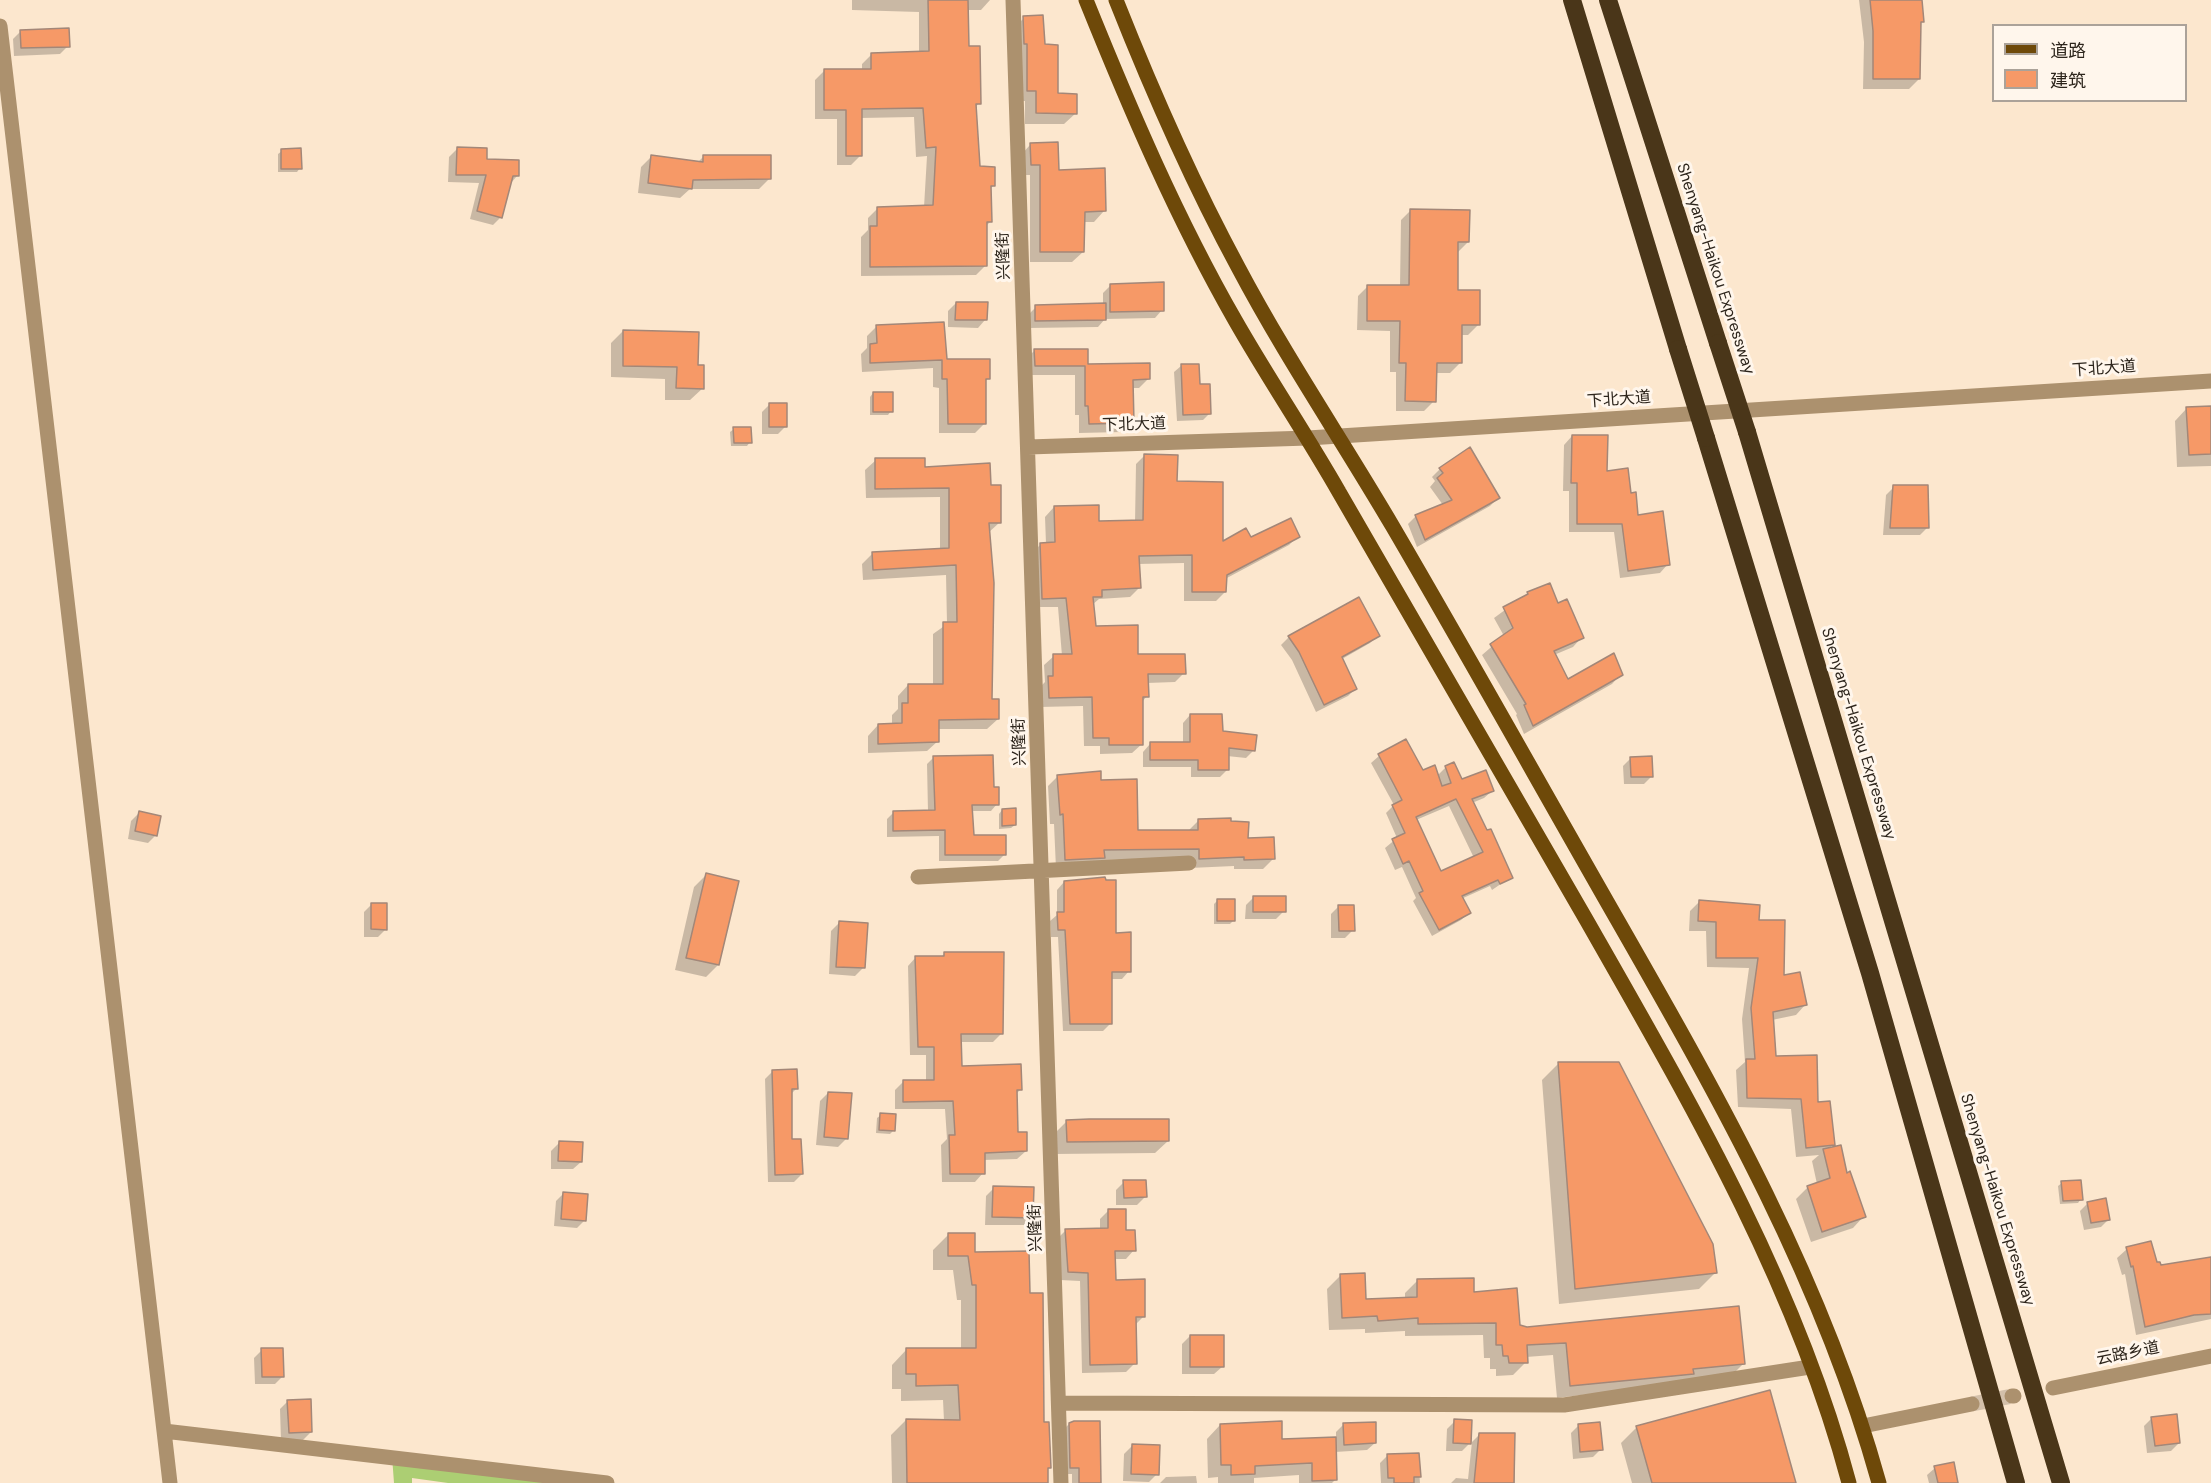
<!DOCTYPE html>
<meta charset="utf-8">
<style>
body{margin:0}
#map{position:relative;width:2211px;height:1483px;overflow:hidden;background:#fce7ce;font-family:"DM Sans","Noto Sans SC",sans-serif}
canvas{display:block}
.legend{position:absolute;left:1992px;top:24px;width:195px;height:78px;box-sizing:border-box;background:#fff6ec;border:2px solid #aba299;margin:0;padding:8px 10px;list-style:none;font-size:18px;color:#2d251c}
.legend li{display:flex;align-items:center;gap:12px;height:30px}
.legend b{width:30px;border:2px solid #aba299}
</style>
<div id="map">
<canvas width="2211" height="1483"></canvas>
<ul class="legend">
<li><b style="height:8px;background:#6e4909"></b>道路</li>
<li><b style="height:16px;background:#f69967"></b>建筑</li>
</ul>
</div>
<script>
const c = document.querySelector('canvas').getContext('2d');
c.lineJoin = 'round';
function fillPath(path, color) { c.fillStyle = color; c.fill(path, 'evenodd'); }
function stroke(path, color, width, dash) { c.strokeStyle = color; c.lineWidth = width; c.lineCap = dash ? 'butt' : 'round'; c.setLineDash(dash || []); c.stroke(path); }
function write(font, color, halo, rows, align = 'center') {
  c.font = font + ' "DM Sans","Noto Sans SC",sans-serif'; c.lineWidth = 6; c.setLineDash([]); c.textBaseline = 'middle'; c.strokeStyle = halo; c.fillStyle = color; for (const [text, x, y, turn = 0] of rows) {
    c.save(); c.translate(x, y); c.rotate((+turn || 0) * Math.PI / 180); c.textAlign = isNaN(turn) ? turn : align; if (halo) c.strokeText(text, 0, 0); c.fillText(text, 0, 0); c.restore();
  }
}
fillPath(new Path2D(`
 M392,1456L567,1483H448L412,1478V1483H394Z`), '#acce73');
fillPath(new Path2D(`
 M852,0H990L981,10H967V47L979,103L975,108L979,168L993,186L990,189L991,221L985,227V266L976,275L861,276V237L868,230V218L878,208L924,207L927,156L916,157L914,117L861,118L860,156L851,165H837V119H815V80L824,71H862V64L871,55L919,53V12L852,10Z
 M1859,0H1920L1922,21L1920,24L1919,79L1909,89H1863L1864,42Z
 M1024,18L1043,46L1057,95L1076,113L1064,124H1025V101H1016L1013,29Z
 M21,31L68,46L60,54L14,56L13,39Z
 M1030,145L1057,172L1104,211L1094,222H1083V252L1072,262H1030V175H1020V156Z
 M457,149L517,176L510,184L501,217L493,225L470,219L479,183L448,182L449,157Z
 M282,151L300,168L297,172H278V154Z
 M651,157L698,162L703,157L770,178L759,189H690L680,198L638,193L641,167Z
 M1411,210L1468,242L1457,253L1456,291L1478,325L1468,335H1461L1460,363L1450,373H1435L1434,401L1424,411H1396V372H1390V331L1357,330L1358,296L1368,286H1400L1401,220Z
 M1111,285L1162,310L1155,318L1105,319L1098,327L1029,328V314L1036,307L1103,305V293Z
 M956,303L985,320L978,328L948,327V311Z
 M876,327L989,378L984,382V424L975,433H939V388L933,387V368L862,372L861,354L867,348V336Z
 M623,331L697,366L703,388L690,400H665V379L611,377V343Z
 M1035,350L1087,365L1149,378L1139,388H1132V422L1122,432L1079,433V415H1075V375H1025V360Z
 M1181,366L1198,386L1209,414L1203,420L1177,421L1174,372Z
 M873,393L891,411L888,415H870V397Z
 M770,404L786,426L778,434H762V412Z
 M2211,407V466L2177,467L2175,421L2187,408Z
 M734,429L750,442L747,446H731L730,432Z
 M1572,436L1629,495L1637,516L1668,564L1660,573L1620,578L1614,532H1569V491H1563L1564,445Z
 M1145,455L1175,482L1221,544L1298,536L1289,545L1225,579V592L1216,601H1184V563L1138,564L1139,588L1130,597L1099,599L1092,605L1095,627L1137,656L1184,673L1175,682L1147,683V696L1142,702V744L1132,753L1100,754V746H1084L1083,706L1040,707V687L1045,682L1044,665L1054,656H1062L1058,607H1034L1032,553L1041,544H1046L1045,517L1054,507L1098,522H1135L1136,464Z
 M876,460L924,468L990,487L999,523L988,533L991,701L998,719L987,729H937L938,741L927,751L868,753V736L878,725H892V715L898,709V696L908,685H933V634L947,624L946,575L863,580L862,564L873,553L940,550V497L866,498L865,470Z
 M1440,469L1498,498L1490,506L1417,547L1408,524L1416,516L1443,505L1430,487L1435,481L1432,477Z
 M1894,487L1928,527L1920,535H1883L1886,495Z
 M1528,593L1557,605L1582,637L1573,647L1554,655L1567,681L1621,674L1612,684L1524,734L1516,715L1517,714L1482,655L1504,636L1494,618Z
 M1378,635L1370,643L1342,659L1355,689L1348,696L1316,712L1292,660L1281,645L1289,637Z
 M1190,715L1222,732L1254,750L1246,758L1227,756L1228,769L1220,777H1191V767H1143V752L1150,744H1183V723Z
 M1405,741L1422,772L1437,776L1446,767L1461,781L1492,791L1484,798L1472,803L1511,877L1492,890L1490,886L1461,899L1469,913L1461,920L1432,936L1413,901L1416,898L1402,867L1395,870L1385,848L1397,838L1386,813L1394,805L1371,763L1379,756ZM1449,806L1474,858L1441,873L1416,820Z
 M934,757L992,788L997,804L991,811H971L973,837L1005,854L998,861H939V836L887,837V819L894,812H928L927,764Z
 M1631,758L1652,776L1644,784H1624L1623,766Z
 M1058,776L1100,781L1136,831H1188L1198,821L1230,822L1246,839L1273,859L1263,869H1234V866L1190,868V859L1101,860L1093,867L1056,869L1054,824H1050L1048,786Z
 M1002,810L1015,825L1011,828L999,829V814Z
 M139,813L156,835L148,843L128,839L131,821Z
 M707,874L718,965L706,977L675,970L694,887Z
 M1064,882L1114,934L1129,971L1122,979H1110V1024L1103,1031H1063L1058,937H1051L1050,921L1057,915V890Z
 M1254,897L1284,911L1276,919H1245L1246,905Z
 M1218,900L1234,920L1230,924H1214V904Z
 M1700,901L1757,921L1783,977L1805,1005L1796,1015L1772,1020L1774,1057L1816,1104L1833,1144L1829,1149L1846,1174L1864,1216L1853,1228L1811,1242L1796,1199L1808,1187L1817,1184L1812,1161L1819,1155L1796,1157L1791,1109L1738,1107L1736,1070L1745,1062L1742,1019L1749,968L1707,967L1706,931H1689L1690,911Z
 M372,904L386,929L378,937H364V912Z
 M1339,906L1353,930L1345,938H1331V914Z
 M839,923L863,968L855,976L829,974L831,931Z
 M945,953L1001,1034L993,1042H960L961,1068L1021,1089L1016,1094L1017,1133L1026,1151L1017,1159L983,1160V1173L975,1182H942L941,1145L947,1139L945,1109H895V1090L903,1082L926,1081V1055H910L908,966L916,957L940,958Z
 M1559,1063L1715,1273L1699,1289L1559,1304L1542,1080Z
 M773,1071L797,1088L791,1094L790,1140L802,1174L794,1182H768L765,1079Z
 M828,1093L846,1139L838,1147L816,1145L820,1101Z
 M881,1115L894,1130L890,1134L876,1133L877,1118Z
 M1067,1121L1168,1141L1155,1153L1055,1154V1133Z
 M559,1143L581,1162L573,1169H551V1151Z
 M1124,1182L1145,1197L1137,1205H1116V1190Z
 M2062,1183L2081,1199L2078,1203L2060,1204L2058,1186Z
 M994,1188L1032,1217L1024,1225H985L986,1196Z
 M564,1193L585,1220L577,1228L554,1226L556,1201Z
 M2088,1203L2109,1219L2101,1227L2084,1230L2080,1211Z
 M1108,1211L1134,1250L1126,1259H1113L1115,1282L1144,1316L1135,1325V1363L1126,1372L1082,1373L1080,1281L1060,1280L1057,1239L1066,1230L1100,1229V1219Z
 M948,1235L1029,1294L1049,1467L1046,1470L1047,1483H892L891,1435L906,1420L944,1421L943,1400L901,1401V1389H892V1365L907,1349L961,1350V1300H957L953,1270H933V1250Z
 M2127,1249L2160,1267L2211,1258V1319L2136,1335L2125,1274L2122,1275L2117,1258Z
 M1340,1276L1365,1301L1405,1299V1293L1418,1280L1472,1293L1519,1326L1743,1364L1730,1377L1557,1398L1553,1355L1526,1357V1362L1513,1375L1496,1376V1369H1490V1358H1484L1483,1335L1405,1336V1331L1365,1333V1329L1329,1330L1327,1289Z
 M1190,1336L1222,1367L1214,1374H1182V1344Z
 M262,1350L283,1376L275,1384H255L254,1358Z
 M288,1401L311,1432L303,1440L281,1441L280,1409Z
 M2152,1418L2179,1443L2171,1451L2147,1453L2144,1426Z
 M1455,1421L1470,1443L1462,1451H1446L1447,1429Z
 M1069,1424L1101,1483H1072V1474H1064L1062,1431Z
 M1344,1424L1375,1443L1367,1450L1335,1452L1336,1479L1332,1483H1299V1475L1254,1478V1483H1218V1477L1208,1478L1207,1439L1220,1425L1281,1441L1336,1439V1432Z
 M1579,1425L1601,1449L1593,1457L1573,1459L1571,1433Z
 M1637,1427L1794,1483H1632L1621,1443Z
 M1480,1434L1514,1435L1515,1483H1451L1456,1478L1468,1479L1472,1442Z
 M1132,1446L1157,1474L1149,1482L1123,1481L1124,1454Z
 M1418,1454L1420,1483H1381L1380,1463L1387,1456Z
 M1935,1468L1957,1483H1929L1927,1475Z
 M1196,1476L1197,1483H1160L1166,1477Z`), '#0003');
const building = new Path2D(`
 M928,0H968L969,46H980L981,104H976L980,166L995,167V186H991L992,222H987V266L870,267V226H877V207L933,205L936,147L926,148L923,108L862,109V156H846V110H824V69H871V53L929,51Z
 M1870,0H1922L1924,22H1921L1920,79H1873V31Z
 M1043,15L1045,44L1058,45V93L1077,94V114L1036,113V91H1027V44H1024L1023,16Z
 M69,28L70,47L21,48L20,30Z
 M1058,142L1059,170L1105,168L1106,211L1085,212L1084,252H1040V165H1031L1030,143Z
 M457,147L487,148V159L519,160V176H513L502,218L477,211L486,175H456Z
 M301,148L302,169H281V149Z
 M651,155L703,162V155H771V179L693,180L692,189L648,183Z
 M1410,209L1470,210L1469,242H1458V290H1480V325H1462V363H1437L1436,402L1405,401L1406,363H1399L1400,321H1367V285H1409Z
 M1164,282V311L1110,312V284Z
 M956,302H988L987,320H955Z
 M1106,303V320L1035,321V305Z
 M944,322L947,359H990V379H986V424H948L947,379H942V360L870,363V344L877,343L876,325Z
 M623,330L699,332L698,365H704V389L676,388L677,367L623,366Z
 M1034,349H1088V364L1150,363V379L1133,380L1134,423L1089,424L1088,406H1085V366H1035Z
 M1181,364H1199L1200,384H1210L1211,414L1183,415Z
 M873,392H893V412H873Z
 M769,403H787V427H769Z
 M2211,406V454L2189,455L2186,407Z
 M733,427H751L752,443H734Z
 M1572,435H1608L1607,471L1628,468L1631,493L1636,492L1638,515L1663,511L1670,565L1628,571L1622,524H1577V483H1571Z
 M1470,447L1500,498L1425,540L1415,515L1452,500L1437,478L1443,473L1439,468Z
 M1144,454L1178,455L1177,481L1223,482V541L1246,528L1251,537L1291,518L1300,537L1227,575L1226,592H1192V555L1139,556L1141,588L1102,590V597H1093L1096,626L1138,625V654H1185L1186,674H1148L1149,697H1143V745H1109V738H1093L1092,697L1049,698L1048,676H1053V654H1072L1066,598L1042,599L1040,543L1055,542L1054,506L1099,505V521L1143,520Z
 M875,458H925V467L990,463L991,485H1001V523H989L994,583L992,699H999V719L939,720V742L878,744V724L902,723V703H908V684H943V622H957L956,565L873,570L872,552L949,548V488L875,489Z
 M1893,485H1928L1929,528H1890Z
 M1550,583L1558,603L1567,599L1584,638L1554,651L1568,679L1614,653L1623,675L1533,726L1524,705L1526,704L1490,644L1513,628L1503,607L1528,594L1527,592Z
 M1359,597L1380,636L1342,657L1357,689L1324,705L1299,652L1288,636Z
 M1190,714H1222L1223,731L1257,735L1255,751L1229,748V770H1198V760H1150V742H1190Z
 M1406,739L1423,770L1435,765L1442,786L1451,783L1445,766L1454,762L1462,779L1486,770L1494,791L1472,799L1487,830L1491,829L1513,878L1500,884L1498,880L1462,896L1471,913L1439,930L1419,893L1423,891L1409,861L1403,864L1392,839L1405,833L1392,805L1402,800L1378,754ZM1456,799L1483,852L1441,871L1416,817Z
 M993,755L994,787H999V805H972L974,835H1006V855H945V830L893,831V811L935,810L933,756Z
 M1652,756L1653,777H1631L1630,757Z
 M1101,771V780L1137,779L1138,830H1198V819L1231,818V821L1249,822L1248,838L1274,837L1275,859L1244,860V857L1199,859V849L1104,850L1105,858L1065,860L1063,814L1060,815L1057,775Z
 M1016,808V825L1002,826V809Z
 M139,811L161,816L157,836L135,831Z
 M706,873L739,881L719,965L686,958Z
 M1105,877L1106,880H1116V933L1131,932V972H1112V1024H1070L1065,930H1058L1057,912H1064V881Z
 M1253,896H1286V912H1253Z
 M1217,899H1235V921H1217Z
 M1699,900L1760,905L1759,920H1785L1784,975L1800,972L1807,1005L1773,1012L1776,1056L1817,1055L1818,1102L1830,1101L1835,1145L1806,1148L1801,1099L1747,1098L1746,1059H1755L1751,1008L1758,958H1716V922L1698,921Z
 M371,903H387V930L371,929Z
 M1338,905H1354L1355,931H1339Z
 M839,921L868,923L865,968L836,967Z
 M944,952H1004L1003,1034H961L962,1066L1021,1064L1022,1090H1017L1018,1132H1027V1151L985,1153V1174H950L949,1135H955L953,1101L903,1102V1080H934V1047H918L915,956H944Z
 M1558,1062H1619L1713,1244L1717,1273L1575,1289Z
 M797,1069L798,1089H792V1139H801L803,1174L775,1175L772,1070Z
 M828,1092L852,1093L848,1139L824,1137Z
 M880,1113L896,1114L895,1131L879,1130Z
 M1089,1119H1169V1141L1067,1142L1066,1120Z
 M559,1141L583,1142L582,1162L558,1161Z
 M1841,1145L1847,1173L1850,1171L1866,1217L1822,1232L1807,1186L1830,1178L1823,1149Z
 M1123,1180H1146L1147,1197L1124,1198Z
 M2081,1180L2083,1200L2063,1201L2061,1181Z
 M993,1186L1034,1187L1033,1218L992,1217Z
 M563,1192L588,1194L586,1221L561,1219Z
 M2106,1198L2110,1220L2091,1223L2087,1202Z
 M1108,1209H1126V1230H1135L1136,1251H1115L1116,1280L1145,1279V1317H1136L1137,1364L1090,1365L1088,1273L1068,1272L1065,1229L1108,1228Z
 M948,1233H975V1252L1029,1251L1030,1293H1043L1044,1422H1049L1051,1468H1048V1483H907L906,1419L960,1420L958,1385L916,1386V1374H906V1348H976V1285H972L968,1256H948Z
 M2151,1241L2157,1262H2160L2161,1265L2211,1257V1314L2194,1315L2145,1327L2133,1266L2131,1267L2126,1247Z
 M1365,1273L1366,1299L1417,1297V1279L1474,1278V1292L1517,1288L1520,1325L1527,1327L1739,1306L1745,1364L1693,1369L1694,1374L1570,1386L1566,1343L1527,1345L1528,1363H1509L1508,1356H1503L1502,1345H1496V1323L1418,1324V1318L1378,1321L1377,1316L1342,1318L1340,1274Z
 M1190,1335H1224V1367H1190Z
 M261,1348H283L284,1377H262Z
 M1770,1390L1796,1483H1652L1636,1426Z
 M311,1399L312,1432L289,1433L287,1400Z
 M2177,1414L2180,1443L2155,1446L2151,1417Z
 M1454,1419L1472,1420L1471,1444L1453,1443Z
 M1074,1421H1100L1101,1483H1079V1468H1070L1069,1423Z
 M1282,1421V1439L1336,1437L1337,1480L1312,1481V1463L1255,1466V1474L1231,1475V1465H1221L1220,1424Z
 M1376,1422V1443L1344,1445L1343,1423Z
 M1600,1422L1603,1450L1580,1452L1578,1424Z
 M1479,1433H1515L1514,1483H1474Z
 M1132,1444L1160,1445L1159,1475L1131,1474Z
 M1419,1453L1421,1477H1414V1483H1394V1478H1388L1387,1454Z
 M1954,1462L1958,1483H1938L1934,1466Z`);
fillPath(building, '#f69967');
stroke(building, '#a38778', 1.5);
stroke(new Path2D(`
 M1972,1404L2012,1396`), '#d3c0aa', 15, [15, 8]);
stroke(new Path2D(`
 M1013,0L1061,1483
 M0,26L164,1431L607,1483
 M1028,447L1308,438L2211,381
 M918,877L1189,863
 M2053,1388L2211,1356
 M2012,1396H2014
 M1060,1403L1564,1405L1810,1367
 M1863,1426L1972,1404
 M164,1431L170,1483`), '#ac916e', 15);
stroke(new Path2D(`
 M1086,0C1130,109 1176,217 1235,320C1268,378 1306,434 1339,492C1422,635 1505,778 1587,921C1689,1100 1796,1283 1849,1483
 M1116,0C1152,91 1191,180 1238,267C1285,356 1342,440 1393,527C1469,657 1543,790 1618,921C1721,1101 1823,1281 1879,1483`), '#6e4909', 15);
stroke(new Path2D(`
 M1572,0L1678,349
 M1608,0L1718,343
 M1747,432L2061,1483
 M1706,438L1870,973L2016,1483`), '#4a3619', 18);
stroke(new Path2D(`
 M1718,343L1747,432
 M1678,349L1706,438`), '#4a3619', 18);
write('16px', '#2d251c', '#fff6ec', [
 ["兴隆街",1004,256,-92],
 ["Shenyang-Haikou Expressway",1715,269,72],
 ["下北大道",2104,369,-4],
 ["下北大道",1619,400,-4],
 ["下北大道",1134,425,-2],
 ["Shenyang-Haikou Expressway",1858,734,73],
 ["兴隆街",1020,742,-92],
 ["Shenyang-Haikou Expressway",1997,1200,73],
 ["兴隆街",1036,1228,-92],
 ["云路乡道",2128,1354,-11]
]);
</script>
